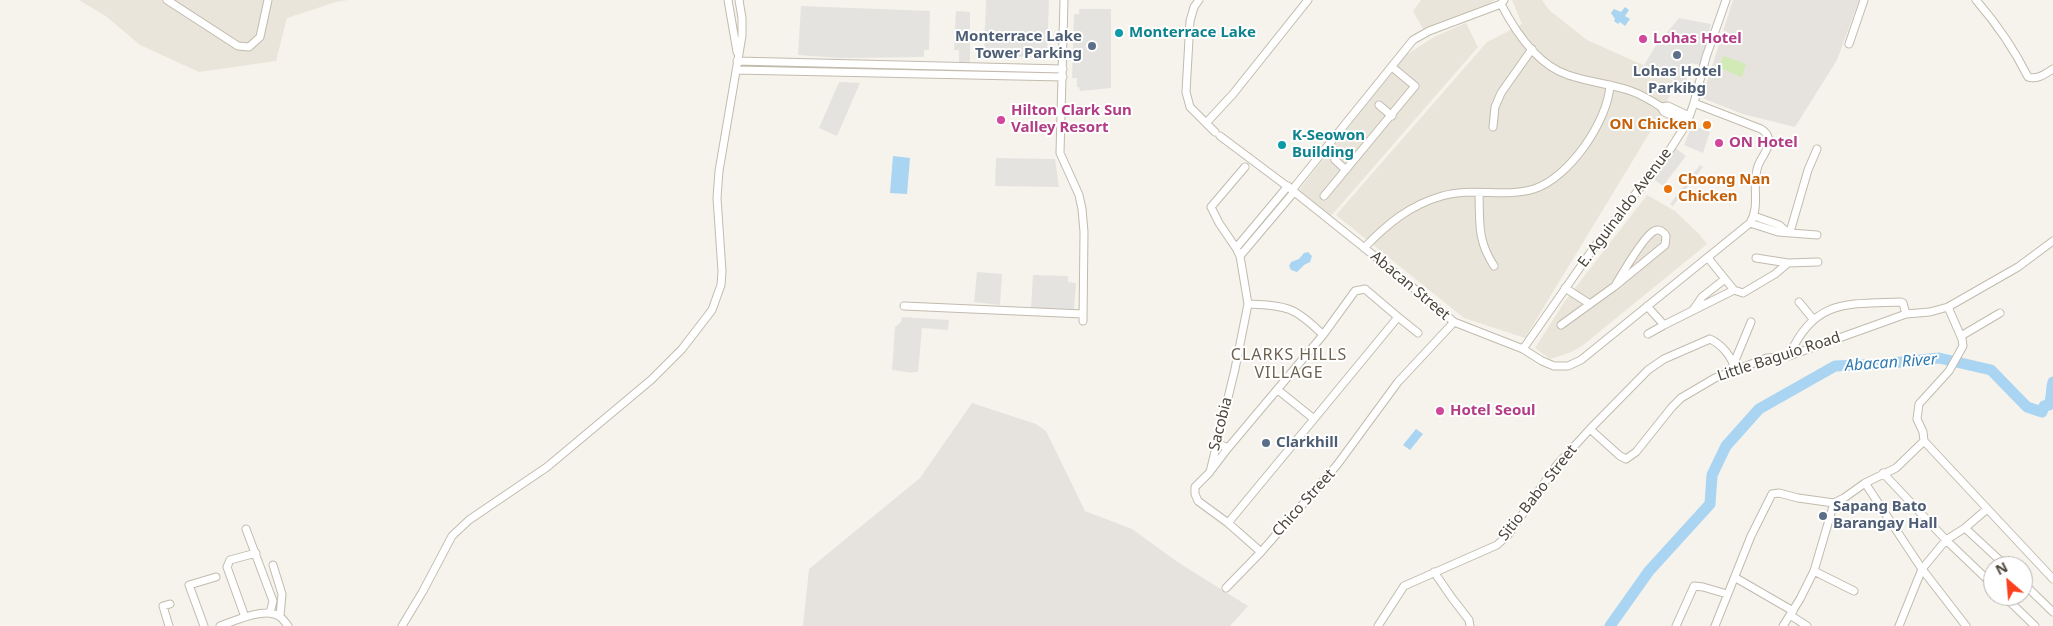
<!DOCTYPE html>
<style>
body{margin:0}
#map{position:relative;width:2053px;height:626px;overflow:hidden;background:#f6f3ec;font-family:"Noto Sans",sans-serif}
canvas{display:block}
.north{position:absolute;left:1983px;top:556px;width:50px;height:50px;box-sizing:border-box;background:#fff;border:1px solid #b7b4b0;border-radius:50%;rotate:333deg;font-size:14px;font-weight:700;line-height:20px;text-align:center;color:#4b4439}
.north::after{content:'';display:block;margin:auto;width:18px;height:22px;background:#fc3f1d;clip-path:polygon(50% 0,100% 100%,50% 72%,0 100%)}
</style>
<div id="map">
<canvas width="2053" height="626"></canvas>
<div class="north">N</div>
</div>
<script>
const c = document.querySelector('canvas').getContext('2d');
c.lineJoin = 'round';
function fillPath(path, color) { c.fillStyle = color; c.fill(path, 'evenodd'); }
function stroke(path, color, width, dash) { c.strokeStyle = color; c.lineWidth = width; c.lineCap = dash ? 'butt' : 'round'; c.setLineDash(dash || []); c.stroke(path); }
function write(font, color, halo, rows, align = 'center') {
  c.font = font + ' "Noto Sans",sans-serif'; c.lineWidth = 4; c.setLineDash([]); c.textBaseline = 'middle'; c.strokeStyle = halo; c.fillStyle = color; for (const [text, x, y, turn = 0] of rows) {
    c.save(); c.translate(x, y); c.rotate((+turn || 0) * Math.PI / 180); c.textAlign = isNaN(turn) ? turn : align; if (halo) c.strokeText(text, 0, 0); c.fillText(text, 0, 0); c.restore();
  }
}
fillPath(new Path2D(`
 M79,0H348L336,2L287,18L276,61L199,72L140,45L107,17Z
 M1421,0H1495L1488,5L1423,29L1413,11Z
 M1512,0H1542L1549,10L1587,40L1643,65L1676,82L1661,114L1525,338L1464,318L1336,215L1487,42L1522,24Z
 M1466,23L1478,47L1331,216L1299,190L1406,55L1434,37Z
 M1647,195L1675,211L1699,234L1707,244L1582,346L1569,353L1550,359L1535,348L1565,301Z`), '#eae5da');
fillPath(new Path2D(`
 M1733,0H1859L1837,60L1795,127L1743,114L1702,98Z
 M972,403L1036,424L1046,431L1085,511L1132,529L1179,563L1248,606L1230,626H803L809,569L920,478Z`), '#e6e2dd');
fillPath(new Path2D(`
 M1723,56L1746,64L1742,77L1719,68Z`), '#d2eab5');
fillPath(new Path2D(`
 M986,0H1049L1047,56L1016,57L984,53Z
 M801,6L930,11L929,50H924V57L840,58L798,55Z
 M1079,9H1111V88L1080,91L1079,87H1077V78H1072L1074,14H1079Z
 M956,11L970,12V63L959,62V50H954Z
 M1679,18L1711,24L1701,65L1691,63L1685,85L1644,65L1655,47Z
 M839,82L860,83L837,136L819,128Z
 M1692,125L1710,132L1703,153L1684,145Z
 M1674,147L1686,156L1663,186L1651,177Z
 M996,158L1055,159L1059,187L995,186Z
 M1700,165L1703,167L1673,206L1670,204Z
 M977,272L1002,274L1000,305L974,302Z
 M1033,275L1068,276V282L1076,283L1074,309L1031,308Z
 M902,317L949,320L948,330L922,328L918,372H914L913,373L892,370L895,327L901,322Z`), '#e5e3e0');
fillPath(new Path2D(`
 M1625,7L1629,10L1625,16L1630,19L1625,26L1620,22L1618,24L1614,21L1615,19L1611,13L1614,9L1621,12Z
 M893,156L910,158L907,194L890,193Z
 M1308,252L1312,256L1310,262L1304,265L1297,272L1291,270L1289,266L1291,262L1299,259L1304,253Z
 M1416,429L1423,434L1410,450L1403,445Z`), '#a9d4f2');
stroke(new Path2D(`
 M1610,626L1649,571L1710,504L1712,475L1726,446L1759,409L1835,366L1883,364L1939,358L1991,370L2027,407L2042,412L2044,406L2049,405C2053,394 2050,392 2053,382`), '#a9d4f2', 11);
const minor = new Path2D(`
 M167,0L238,46L249,47L260,37L268,0
 M728,0L737,52
 M1064,0L1060,153L1079,195L1082,209L1084,232L1083,321
 M1199,0L1194,7L1190,21L1186,92L1190,107L1215,132
 M1976,0C1996,23 2014,49 2028,77C2037,80 2045,74 2053,69
 M1501,4C1515,31 1537,65 1568,75C1588,82 1611,84 1631,91C1642,95 1652,101 1661,107L1668,106L1689,116
 M1849,44L1864,0
 M737,61L1063,69
 M736,70L1063,77
 M1379,105L1392,116
 M1661,107L1664,112L1687,123
 M1207,122L1233,94L1308,0
 M1493,127L1495,107L1501,93L1532,49
 M1220,136L1292,190L1387,266L1454,322L1523,349L1542,361L1554,366H1568L1581,360L1750,223C1761,205 1751,186 1758,166C1761,157 1771,148 1768,137C1767,133 1764,131 1761,129L1694,103
 M1335,160L1346,170
 M1245,167L1211,207L1219,223L1236,248L1240,256L1248,304L1235,369L1210,472L1195,487V494L1198,501L1228,523L1261,552
 M1292,190L1413,40L1429,31L1501,4L1504,0
 M1479,193C1480,223 1477,240 1494,266
 M1324,196L1415,86L1392,67
 M1754,216L1779,225L1787,232
 M1750,223L1778,232L1817,235
 M1790,232L1808,170L1817,149
 M1236,248L1288,186
 M1364,248C1387,224 1410,205 1442,196C1472,187 1504,198 1534,189C1569,178 1608,121 1610,85
 M1240,256L1294,192
 M1708,258L1734,290L1743,293L1775,274L1788,263L1818,262
 M1756,258L1788,263
 M1565,288L1590,304
 M1799,302L1813,319
 M1248,304C1287,306 1294,306 1323,335
 M904,306L1083,314
 M1647,306L1664,325L1734,290
 M1693,310L1702,297L1725,279
 M1398,317L1418,333
 M1561,325L1615,286L1665,245L1666,236C1664,232 1659,228 1654,231C1643,237 1622,274 1615,286
 M1648,334L1664,325
 M1961,336L2000,313
 M1523,349L1595,246L1671,148L1687,123L1694,103L1706,57L1726,0
 M1789,356C1814,299 1846,304 1901,302L1903,303L1906,314
 M1734,363L1751,322
 M1590,429L1620,456L1626,459L1636,452L1672,407L1681,398L1715,378L1767,358L1789,356L1906,314L1930,312L1948,307L2018,267L2053,241
 M1924,441L2053,579
 M1217,443L1228,448L1323,335L1355,291L1365,289L1398,317L1314,419L1278,390
 M1212,469L1228,448
 M1883,473L1946,540L1993,585
 M1865,483L1922,569L1966,626
 M1834,503L1844,498L1865,483L1896,468L1924,441L1923,432L1917,419L1919,404L1949,371L1963,346L1962,339L1948,307
 M1228,523L1314,419
 M1965,528L2006,566
 M246,529L273,601L270,613
 M273,565L282,594L280,616
 M1814,571L1854,591
 M1434,572L1452,598L1469,620L1470,626
 M1736,578L1793,611
 M2023,583L2053,612
 M1226,588L1261,552L1337,465L1398,382L1454,322
 M2004,596L2035,626
 M1790,615L1807,626
 M245,617L227,567L230,560L256,553
 M169,626L163,606L170,604
 M204,626L189,585L216,577
 M220,626C234,621 263,608 277,615C282,617 285,622 288,626
 M402,626L423,591L452,536L469,520L547,467L651,380L682,349L712,310L721,285L722,271L717,198L719,171L742,36V18L739,0
 M1378,626L1404,586L1497,545L1508,535L1556,466L1590,429L1648,370L1664,359L1710,339C1721,344 1734,358 1734,370
 M1676,626L1694,586L1703,587L1727,594
 M1715,626L1751,536L1772,494L1779,493L1798,498L1834,503
 M1783,626L1800,599L1814,571L1834,503
 M1899,626L1922,569L1946,540L1965,528L1987,509`);
stroke(minor, '#c2bbae', 9);
stroke(minor, '#fff', 7);
for (const [x, y, r, color] of [
 [1119,33,5,"#0f9aa8"],
 [1643,39,5,"#d1479c"],
 [1092,46,5,"#5c6f8a"],
 [1677,55,5,"#5c6f8a"],
 [1001,120,5,"#d1479c"],
 [1707,125,5,"#e8710a"],
 [1719,143,5,"#d1479c"],
 [1282,145,5,"#0f9aa8"],
 [1668,189,5,"#e8710a"],
 [1440,411,5,"#d1479c"],
 [1266,443,5,"#5c6f8a"],
 [1823,516,5,"#5c6f8a"]
]) { const dot = new Path2D(); dot.arc(x, y, r, 0, 2 * Math.PI); c.fillStyle = color; c.fill(dot); stroke(dot, '#fff', 2); }
write('bold 15px', '#0d838f', '#fff', [
 ["Monterrace Lake",1129,33],
 ["K-Seowon",1292,136],
 ["Building",1292,153]
], 'left');
write('bold 15px', '#4e5e75', '#fff', [
 ["Monterrace Lake",1082,37,"right"],
 ["Tower Parking",1082,54,"right"],
 ["Lohas Hotel",1677,72,"center"],
 ["Parkibg",1677,89,"center"],
 ["Clarkhill",1276,443],
 ["Sapang Bato",1833,507],
 ["Barangay Hall",1833,524]
], 'left');
write('bold 15px', '#b23c85', '#fff', [
 ["Lohas Hotel",1653,39],
 ["Hilton Clark Sun",1011,111],
 ["Valley Resort",1011,128],
 ["ON Hotel",1729,143],
 ["Hotel Seoul",1450,411]
], 'left');
write('bold 15px', '#c56008', '#fff', [
 ["ON Chicken",1697,125],
 ["Choong Nan",1678,180,"left"],
 ["Chicken",1678,197,"left"]
], 'right');
write('15px', '#4b4439', '#fff', [
 ["E. Aguinaldo Avenue",1625,208,-53],
 ["Abacan Street",1410,286,40],
 ["Little Baguio Road",1779,357,-18],
 ["Sacobia",1221,424,-76],
 ["Sitio Babo Street",1538,493,-52],
 ["Chico Street",1304,503,-48]
]);
c.letterSpacing = '1px';
write('16px', '#6e6250', '#fff', [
 ["CLARKS HILLS",1289,355],
 ["VILLAGE",1289,373]
]);
c.letterSpacing = '0px';
write('italic 16px', '#2e7ab2', '#fff', [
 ["Abacan River",1891,363,-4]
]);
</script>
